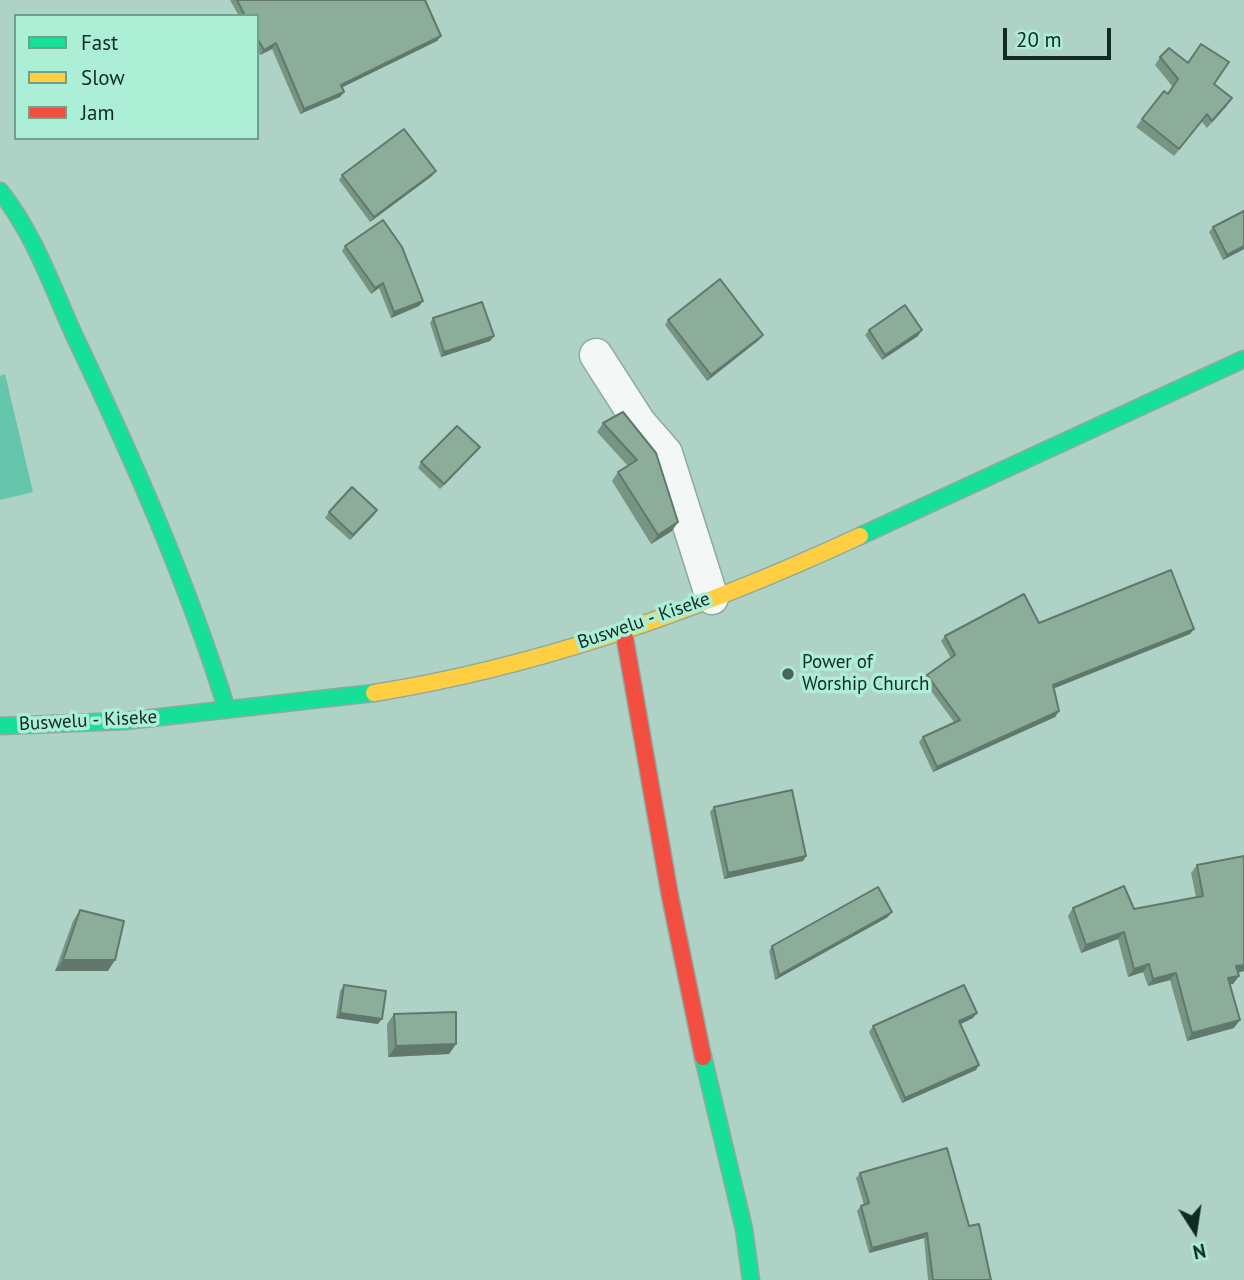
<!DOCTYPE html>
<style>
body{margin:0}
#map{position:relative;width:1244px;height:1280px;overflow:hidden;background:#aed2c5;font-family:"PT Sans",sans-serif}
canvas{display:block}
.legend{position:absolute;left:14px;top:14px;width:245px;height:126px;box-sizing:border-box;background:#aceed6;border:2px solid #6ea08e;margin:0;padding:9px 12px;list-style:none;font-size:21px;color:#102b22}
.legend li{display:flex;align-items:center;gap:14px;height:35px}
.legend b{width:35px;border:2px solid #6ea08e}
.north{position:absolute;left:1160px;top:1196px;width:70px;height:70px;-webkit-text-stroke:5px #aceed6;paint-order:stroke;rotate:168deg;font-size:19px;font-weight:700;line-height:28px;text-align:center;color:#102b22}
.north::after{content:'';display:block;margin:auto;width:24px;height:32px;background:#102b22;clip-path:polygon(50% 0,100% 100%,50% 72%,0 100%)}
.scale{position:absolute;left:1003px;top:28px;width:108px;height:32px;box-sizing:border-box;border:4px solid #102b22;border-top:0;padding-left:9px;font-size:21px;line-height:24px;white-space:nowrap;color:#102b22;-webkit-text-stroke:5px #aceed6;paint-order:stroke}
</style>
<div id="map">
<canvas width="1244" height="1280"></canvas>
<ul class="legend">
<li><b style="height:9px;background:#16e098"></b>Fast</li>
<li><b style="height:9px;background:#ffcf43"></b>Slow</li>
<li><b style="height:9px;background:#f24e42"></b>Jam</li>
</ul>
<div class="north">N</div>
<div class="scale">20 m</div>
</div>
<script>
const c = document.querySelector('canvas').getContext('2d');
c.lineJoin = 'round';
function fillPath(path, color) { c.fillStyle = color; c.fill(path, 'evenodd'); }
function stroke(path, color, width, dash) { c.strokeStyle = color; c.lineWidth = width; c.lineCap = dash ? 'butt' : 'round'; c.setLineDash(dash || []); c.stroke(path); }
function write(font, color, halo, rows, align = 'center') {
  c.font = font + ' "PT Sans",sans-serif'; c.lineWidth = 7; c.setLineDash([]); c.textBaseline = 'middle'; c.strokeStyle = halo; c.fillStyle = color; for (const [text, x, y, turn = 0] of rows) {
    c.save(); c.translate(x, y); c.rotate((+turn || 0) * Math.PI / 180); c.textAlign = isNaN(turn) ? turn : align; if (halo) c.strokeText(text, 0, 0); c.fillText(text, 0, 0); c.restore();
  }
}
fillPath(new Path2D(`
 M5,374L33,492L0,500V376Z`), '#66c6ab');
const street = new Path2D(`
 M596,355L639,422L666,453L712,598`);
const fast = new Path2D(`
 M0,191C35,235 52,287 75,337C133,459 187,581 227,710
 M860,536L1244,359
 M0,726L125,721L374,693
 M703,1057L744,1229L751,1280`);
const slow = new Path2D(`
 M374,693C543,666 705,608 860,536`);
const jam = new Path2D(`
 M624,633L670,896L703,1057`);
stroke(street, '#8eaaa0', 35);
stroke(fast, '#8eaaa0', 19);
stroke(slow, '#8eaaa0', 19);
stroke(jam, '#8eaaa0', 19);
stroke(street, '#f3f8f6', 32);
stroke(fast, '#16e098', 16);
stroke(slow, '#ffcf43', 16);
stroke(jam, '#f24e42', 16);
fillPath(new Path2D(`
 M230,0H425L441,36L437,41L342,87L344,92L340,97L300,114L272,49L260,55L257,50V16H239Z
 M1160,57L1214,84L1227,106L1207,128L1202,122L1174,156L1136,127L1142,119L1167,94L1172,86L1155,65Z
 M342,175L432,176L370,222L339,180Z
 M1213,227L1244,249L1223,260L1209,232Z
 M345,246L423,301L419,306L391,318L379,288L371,294L342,251Z
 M433,318L494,336L490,341L441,357L430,323Z
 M668,320L763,335L759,340L707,381L665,325Z
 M869,330L918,336L882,360L865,335Z
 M623,412L672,531L651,544L612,481L618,472L628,466L597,432L603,423Z
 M476,452L440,489L418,468L421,462Z
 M377,510L350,540L325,518L329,512Z
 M1039,623L1194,629L1190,634L1054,688L1059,711L1055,717L933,772L919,742L923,737L954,722L923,680L927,675L951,658L941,641L945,636Z
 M714,807L806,856L803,861L724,879L710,812Z
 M1244,856V971L1238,973L1239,976L1233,984H1230L1234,1028L1187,1041L1170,980L1148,986L1143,972L1128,977L1118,939L1081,953L1068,916L1073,908L1134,909L1196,897L1191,873L1197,865Z
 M80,910L108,971H55L73,921Z
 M888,917L775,980L769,951L772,946Z
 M344,985L378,1024L336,1018L340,991Z
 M394,1014L456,1044L449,1054L388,1057L387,1024Z
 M973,1018L960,1024L976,1070L902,1103L869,1032L873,1026Z
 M860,1173L969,1226L991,1280H928L924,1238L869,1253L857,1211L861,1206L864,1205L856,1178Z`), '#789584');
fillPath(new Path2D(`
 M441,36L437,41L337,90L341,85Z
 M276,43L272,49L260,55L264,50Z
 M344,92L340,97L300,114L304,109Z
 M436,171L432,176L370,222L374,217Z
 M1244,246V249L1223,260L1227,255Z
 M383,283L379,288L371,294L375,288Z
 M423,301L419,306L391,318L394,312Z
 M922,330L918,336L882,360L885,355Z
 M763,335L759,340L707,381L711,375Z
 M494,336L490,341L441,357L444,352Z
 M480,447L476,452L440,489L444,484Z
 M377,510L374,515L350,540L353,535Z
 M678,522L672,531L651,544L658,535Z
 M1194,629L1190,634L1050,690L1053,685Z
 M1059,711L1055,717L933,772L937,767Z
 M806,856L803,861L724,879L728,873Z
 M892,912L888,917L775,980L779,975Z
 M1124,932L1118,939L1081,953L1086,945Z
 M63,960H115L108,971H55Z
 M1149,964L1143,972L1128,977L1134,969Z
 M1244,965V971L1231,974L1236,966Z
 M1176,973L1170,980L1148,986L1153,979Z
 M1239,976L1233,984L1223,986L1228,978Z
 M340,1013L382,1019L378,1024L336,1018Z
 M977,1013L973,1018L955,1027L959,1021Z
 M1240,1020L1234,1028L1187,1041L1192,1033Z
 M456,1044L449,1054L388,1057L396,1046Z
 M979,1065L976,1070L902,1103L905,1098Z
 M927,1233L924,1238L869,1253L872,1248Z`), '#61796c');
const building = new Path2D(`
 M237,0H425L441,36L341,85L344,92L304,109L276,43L264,50L257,38V16H245Z
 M1201,44L1229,62L1214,84L1232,98L1212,121L1207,114L1179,149L1142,119L1164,91L1168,94L1178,79L1160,57L1169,48L1188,63Z
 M404,129L436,171L374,217L342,175Z
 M1244,211V246L1227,255L1213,227Z
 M383,220L402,247L423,301L394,312L383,283L375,288L345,246Z
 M720,279L763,335L711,375L668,320Z
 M482,302L494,336L444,352L433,318Z
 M905,305L922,330L885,355L869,330Z
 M623,412L656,453L678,522L658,535L618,472L637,460L603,423Z
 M457,426L480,447L444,484L421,462Z
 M352,487L377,510L353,535L329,512Z
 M1171,570L1194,629L1053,685L1059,711L937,767L923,737L960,720L927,675L955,655L945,636L1024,594L1039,623Z
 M792,790L806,856L728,873L714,807Z
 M1244,856V965L1236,966L1239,976L1228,978L1240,1020L1192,1033L1176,973L1153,979L1149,964L1134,969L1124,932L1086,945L1073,908L1124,886L1134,909L1203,896L1197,865Z
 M878,887L892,912L779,975L772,946Z
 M80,910L124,921L115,960H63Z
 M344,985L386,991L382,1019L340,1013Z
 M964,985L977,1013L959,1021L979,1065L905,1098L873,1026Z
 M456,1012V1044L396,1046L394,1014Z
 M947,1148L969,1226L979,1224L991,1280H933L927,1233L872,1248L861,1206L869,1203L860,1173Z`);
fillPath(building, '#8bad9a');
stroke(building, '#61796c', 2);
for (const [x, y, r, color] of [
 [788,674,7,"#47655b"]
]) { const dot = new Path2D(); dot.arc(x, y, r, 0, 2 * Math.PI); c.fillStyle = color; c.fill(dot); stroke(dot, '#aceed6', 2.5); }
write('19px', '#102b22', '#aceed6', [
 ["Buswelu - Kiseke",644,621,-19],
 ["Buswelu - Kiseke",88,721,-3]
]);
write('19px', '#102b22', '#aceed6', [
 ["Power of",802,663],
 ["Worship Church",802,685]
], 'left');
</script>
